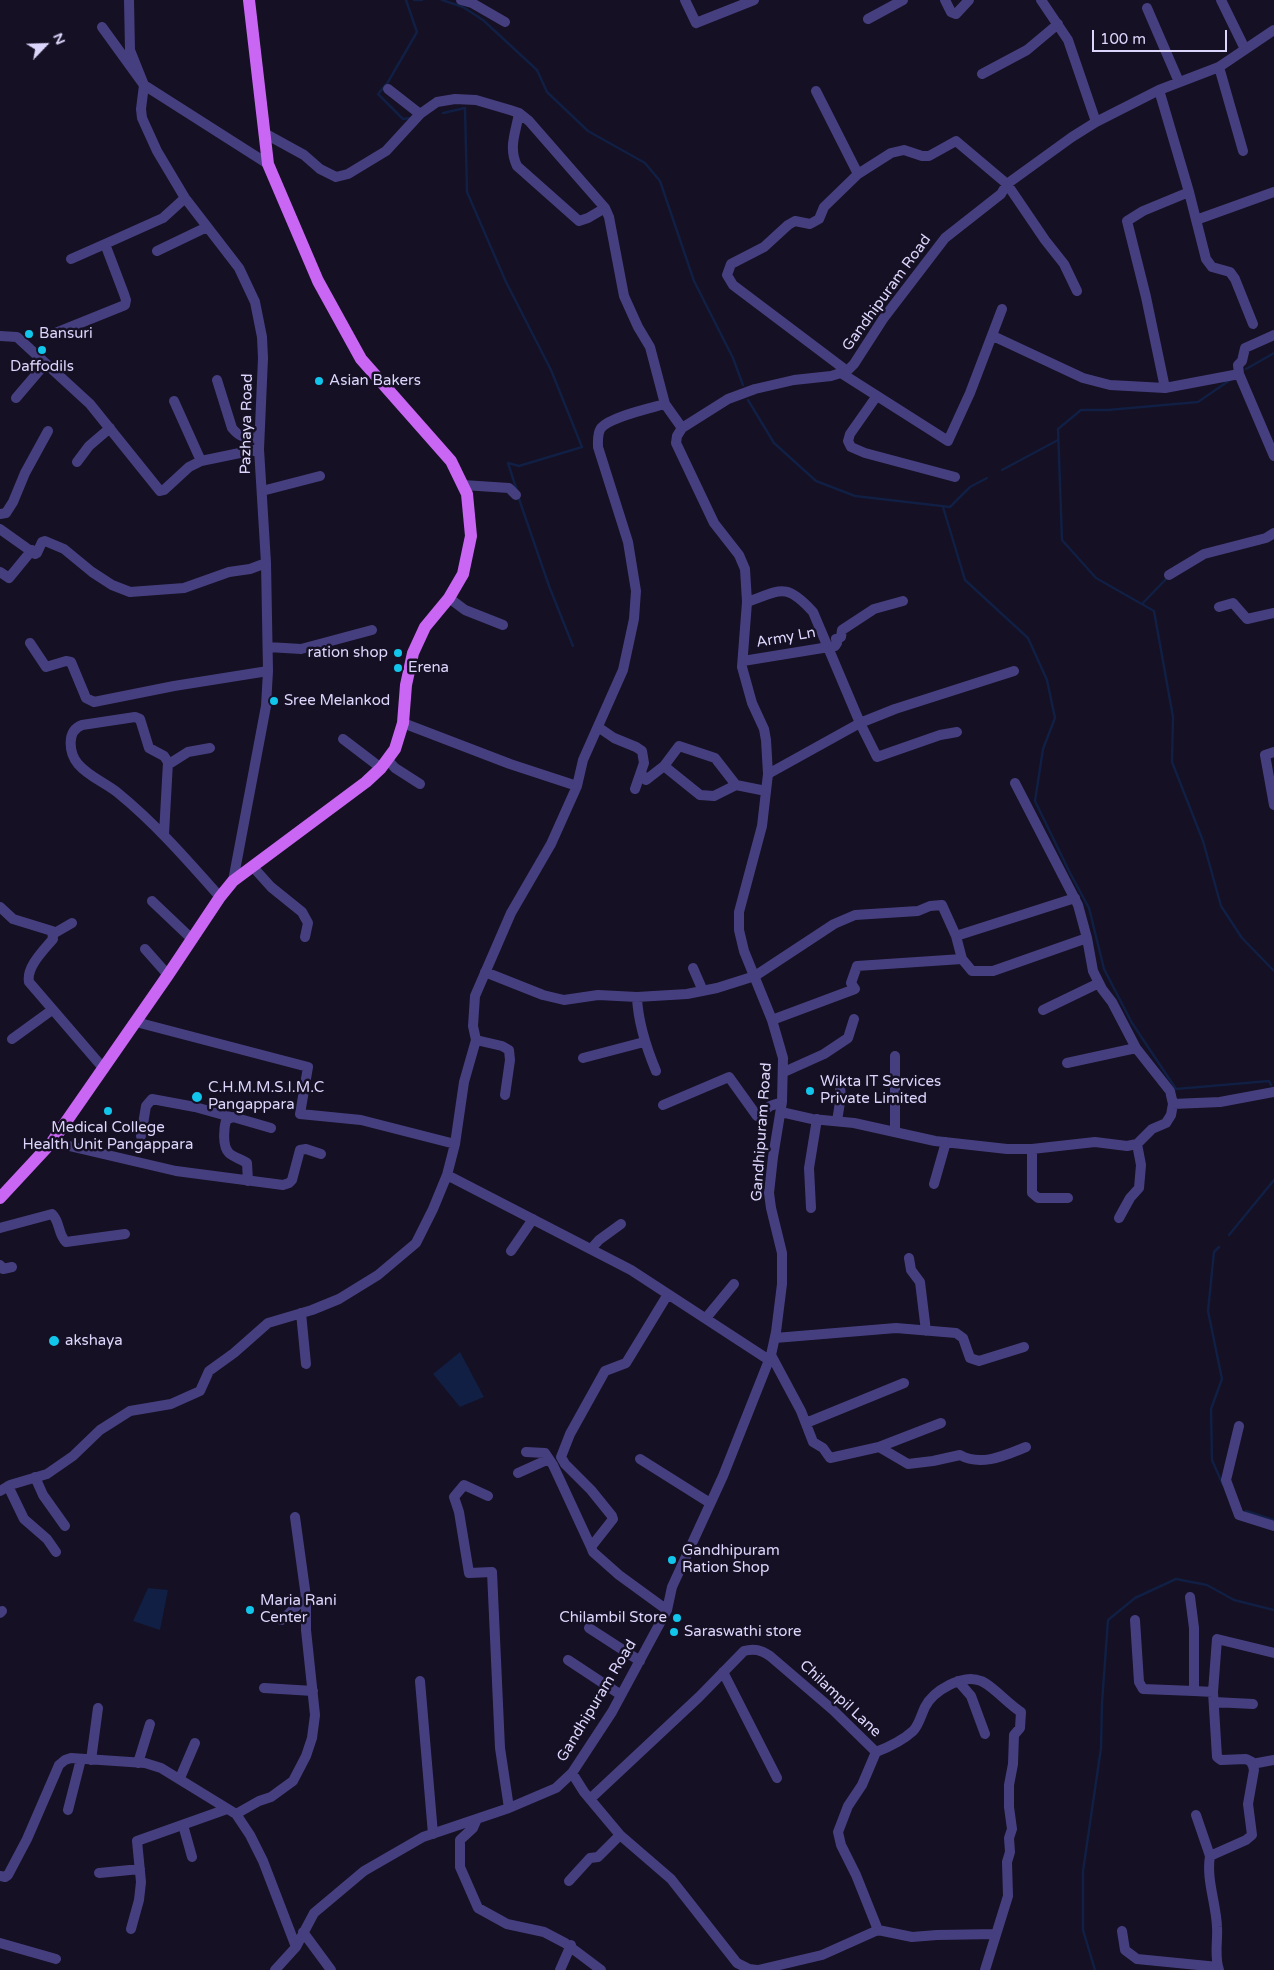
<!DOCTYPE html>
<style>
body{margin:0}
#map{position:relative;width:1274px;height:1970px;overflow:hidden;background:#151023;font-family:"Varela Round",sans-serif}
canvas{display:block}
.north{position:absolute;left:20px;top:20px;width:50px;height:50px;-webkit-text-stroke:4px #151023;paint-order:stroke;rotate:66deg;font-size:14px;font-weight:700;line-height:20px;text-align:center;color:#ddd6fc}
.north::after{content:'';display:block;margin:auto;width:18px;height:22px;background:#ddd6fc;clip-path:polygon(50% 0,100% 100%,50% 72%,0 100%)}
.scale{position:absolute;left:1092px;top:30px;width:135px;height:22px;box-sizing:border-box;border:2px solid #ddd6fc;border-top:0;padding-left:6px;font-size:15px;line-height:18px;white-space:nowrap;color:#ddd6fc;-webkit-text-stroke:4px #151023;paint-order:stroke}
</style>
<div id="map">
<canvas width="1274" height="1970"></canvas>
<div class="north">N</div>
<div class="scale">100 m</div>
</div>
<script>
const c = document.querySelector('canvas').getContext('2d');
c.lineJoin = 'round';
function fillPath(path, color) { c.fillStyle = color; c.fill(path, 'evenodd'); }
function stroke(path, color, width, dash) { c.strokeStyle = color; c.lineWidth = width; c.lineCap = dash ? 'butt' : 'round'; c.setLineDash(dash || []); c.stroke(path); }
function write(font, color, halo, rows, align = 'center') {
  c.font = font + ' "Varela Round",sans-serif'; c.lineWidth = 5; c.setLineDash([]); c.textBaseline = 'middle'; c.strokeStyle = halo; c.fillStyle = color; for (const [text, x, y, turn = 0] of rows) {
    c.save(); c.translate(x, y); c.rotate((+turn || 0) * Math.PI / 180); c.textAlign = isNaN(turn) ? turn : align; if (halo) c.strokeText(text, 0, 0); c.fillText(text, 0, 0); c.restore();
  }
}
fillPath(new Path2D(`
 M460,1352L484,1397L460,1407L433,1374Z
 M148,1588L168,1590L160,1630L133,1621Z`), '#101f43');
stroke(new Path2D(`
 M406,0L417,32L388,82L378,94L403,119L411,118
 M414,0H422
 M442,0L463,7L483,20L537,70L547,92L588,131L645,163L660,181L694,281L733,358L743,385
 M443,113L465,108L467,192L506,282L551,370L582,447L519,466L508,463L517,491
 M1246,369L1274,353
 M1230,380L1198,402L1108,410H1081L1058,429L1062,540L1096,578L1154,611L1173,717L1172,762L1203,841L1221,906L1242,938L1274,971
 M748,400L774,443L816,481L855,496L950,507L970,487L987,478
 M1002,470L1058,440
 M518,496L549,586L573,646
 M943,507L965,580L1028,638L1047,680L1055,718L1043,749L1035,801L1070,873L1089,908L1104,969L1132,1023L1176,1089L1269,1081L1271,1085
 M1142,604L1167,578
 M1229,1235L1274,1180
 M1219,1247L1214,1252L1208,1311L1222,1379L1211,1409L1212,1460L1223,1485
 M1246,1511L1274,1520
 M1095,1970L1083,1930V1871L1101,1748L1102,1703L1108,1620L1135,1598L1176,1579L1207,1585L1234,1600L1274,1610`), '#101f43', 2.5);
stroke(new Path2D(`
 M129,0L130,50L144,85L141,109L142,118L157,151L185,198L239,268L255,302L262,337L263,358L259,449L266,563L268,671L266,706L233,881
 M461,0L472,3L505,22
 M685,0L696,23L754,0
 M945,0L951,12L956,14L969,0
 M1041,0L1068,40L1096,122
 M1221,0L1245,49
 M1147,8L1179,82
 M868,19L903,0
 M102,27L144,85L268,164
 M1219,67L1243,151
 M982,74L1027,50L1058,24
 M388,89L420,114
 M1159,90L1189,192L1143,211L1127,221L1146,297L1165,388L1239,374L1274,456
 M816,91L858,174L824,207L819,219L810,224L795,221L788,225L764,247L731,264L727,275L733,285L847,371
 M519,113C516,132 508,147 517,166L579,221L588,218L605,208
 M264,133L304,155L320,169L336,177L348,174L386,151L420,114L437,102L455,99L476,100L510,110L519,113L529,121L605,208L609,217L624,296L638,327L650,347L665,404L682,428
 M858,174L891,153L904,150L922,156H929L956,141L1007,184L1045,240L1064,264L1077,291
 M1189,192L1206,259L1212,267L1230,272L1235,279L1253,324
 M1196,220L1274,192
 M157,251L207,227
 M71,259L105,244
 M53,334L125,305L126,300L124,294L105,244L163,218L185,198
 M0,336L17,337L90,404L160,491L164,490L189,467L201,461L259,449
 M993,336L1083,378L1110,385L1165,388
 M841,373L948,441L970,393L1002,309
 M1239,374L1238,365L1242,361L1245,348L1274,335
 M217,380L232,428C240,438 247,439 259,437
 M876,397L850,434L848,441L851,447L865,453L955,477
 M16,398L45,364
 M174,401L201,461
 M77,462L89,446L110,428
 M463,485L509,488L516,495
 M262,491L320,476
 M0,514L6,513L13,502L25,473L48,431
 M0,529L35,554L37,553L42,542L45,541L64,549L92,572L112,585L130,592L184,588L229,572L250,569L266,563
 M0,572L9,578L32,550
 M1169,575L1204,554L1266,538L1274,533
 M449,598L465,610L503,625
 M747,602C781,590 786,582 813,612L860,723L877,757L940,735L957,732
 M1219,607L1233,603L1247,619L1274,613
 M30,643L46,667L66,661L71,662L86,698L94,702L174,686L268,671
 M268,647L301,649L372,630
 M743,661L835,646L837,643L836,639L841,637L842,630L874,609L903,601
 M403,723L510,764L577,786
 M598,727L614,738L636,747L642,751L644,763L635,789
 M343,739L381,768
 M1274,752L1265,755L1274,805
 M387,759L395,768L420,784
 M169,764L188,752L210,748
 M664,766L700,795L714,796L736,785
 M641,773L646,780L664,766L679,746L715,758L736,785L766,791
 M768,774L860,723L895,709L1014,671
 M1015,783L1078,905L1087,938L1093,971L1102,989L1112,1002L1136,1048L1170,1091L1173,1104
 M164,834L168,762L164,756L149,748L140,719L135,717L82,725C66,731 69,753 78,764C89,777 106,783 118,793C156,824 188,861 220,897
 M253,867L271,887L302,912L308,923L305,937
 M1075,898L956,936L962,959L972,971H993L1087,938
 M152,901L192,939
 M0,907L13,919L52,931L53,939C44,950 26,967 29,982L104,1069
 M53,934L72,923
 M145,949L168,975
 M693,968L703,991
 M485,972L543,995L564,1000L598,995L637,997L687,994L717,988L755,976L834,924L855,915L918,911L930,906L942,905L956,936
 M637,997C638,1023 646,1047 656,1071
 M1043,1010L1099,983
 M772,1020L855,989L851,983L857,966L962,959
 M136,1022L308,1067L300,1114L361,1120L455,1144
 M12,1039L52,1010
 M476,1040L502,1046L509,1050L510,1060L505,1095
 M583,1058L644,1042
 M1067,1063L1136,1048
 M784,1072L824,1054L848,1038L854,1019
 M663,1105L729,1077L757,1116L770,1106L782,1102
 M781,1112L812,1119L854,1123L935,1141L1007,1149H1032L1095,1142L1127,1146L1137,1144L1152,1129L1166,1123L1171,1115L1173,1104L1220,1102L1274,1092
 M837,1121L841,1096L840,1087L841,1079
 M895,1132V1056
 M141,1136L146,1106L152,1099L195,1107L231,1117
 M52,1142L176,1171L283,1185L289,1183L292,1180L300,1150L306,1149L321,1154
 M1032,1149V1193L1038,1198H1068
 M447,1175L631,1270L769,1360
 M248,1181L247,1163C241,1159 233,1157 229,1153C222,1146 224,1128 226,1120L233,1117L271,1128
 M934,1184L946,1142
 M811,1208L809,1168L817,1119
 M1119,1218L1130,1198L1139,1188L1141,1165L1137,1144
 M0,1228L52,1214C60,1221 58,1235 66,1242L125,1234
 M591,1249L599,1240L621,1224
 M511,1251L533,1219
 M909,1258L911,1270L920,1282L926,1331
 M0,1265L3,1269L12,1267
 M301,1313L306,1364
 M706,1318L734,1284
 M775,1338L896,1328L956,1333L963,1338L970,1358L979,1361L1024,1347
 M771,1355L801,1411L813,1442L823,1448L830,1458L879,1447L908,1464L933,1461L960,1455C981,1467 1006,1455 1026,1447
 M806,1423L904,1383
 M1239,1426L1226,1480L1239,1515L1274,1526
 M879,1447L941,1423
 M526,1452L545,1453L553,1465L591,1547
 M640,1459L710,1503
 M518,1473L549,1459
 M35,1477L43,1495L65,1526
 M8,1486L24,1519L47,1539L56,1552
 M0,1491L10,1485L47,1474L73,1456L100,1430L130,1411L171,1404L200,1391L209,1371L234,1353L268,1323L312,1310L339,1299L378,1275L416,1243L433,1209L447,1175L455,1144L464,1082L476,1040L473,1026L475,996L511,913L551,844L577,786L583,760L623,670L634,619L636,591L628,542L598,447C598,441 597,434 601,428C610,417 651,408 665,404
 M488,1496L464,1485L454,1497L459,1512L469,1573L492,1572L500,1748L509,1808
 M1190,1597L1194,1628V1691L1213,1692
 M667,1610L619,1575L593,1552L591,1547L613,1519L612,1516L591,1490L565,1464L561,1457L570,1434L605,1371L626,1363L668,1294
 M0,1613L2,1611
 M275,1618L282,1620L306,1597
 M1135,1620L1139,1682L1143,1689L1194,1691
 M589,1628L640,1661
 M568,1660L621,1695
 M723,1672L777,1778
 M420,1681L433,1834
 M958,1681L971,1696L985,1734
 M264,1688L313,1691
 M1214,1702L1253,1704
 M876,1752C889,1747 902,1741 913,1731C919,1725 921,1715 925,1707C933,1691 963,1673 981,1681C992,1685 1008,1704 1021,1712L1020,1728L1014,1735L1013,1764L1009,1785V1807L1012,1829L1009,1838L1010,1852L1007,1862L1008,1896L985,1970
 M91,1760L98,1708
 M138,1763L150,1724
 M1252,1764L1274,1760
 M572,1773L584,1792L620,1835L671,1879L737,1963L749,1969L757,1970
 M180,1778L195,1743
 M590,1799L699,1697L744,1651C754,1648 761,1650 770,1656L833,1710L876,1752L862,1785L848,1806L838,1832L841,1845L856,1875L878,1930L822,1955L758,1970
 M68,1810L81,1759
 M236,1814L259,1801L271,1797L293,1781L306,1756L312,1738L315,1715L306,1630V1597L295,1517
 M1196,1815L1210,1856
 M477,1819L473,1828L460,1840V1867L478,1908L507,1924L544,1932L565,1943L601,1970
 M183,1825L192,1857
 M99,1873L140,1869
 M0,1876L5,1877L8,1875L27,1839L59,1765L65,1760L71,1758L145,1763L161,1768L236,1814L250,1835L263,1861L296,1947
 M569,1881L590,1858L598,1857L620,1835
 M131,1929L139,1900L141,1882L137,1841L227,1809
 M878,1930L912,1937L937,1935L996,1934
 M1122,1931L1125,1950L1137,1959L1218,1967
 M303,1932L331,1970
 M0,1943L56,1959
 M275,1970L296,1947L314,1913L364,1871L423,1837L509,1808L556,1788L572,1773L612,1712L667,1610L672,1587L723,1476L771,1355L776,1332L782,1284V1253L771,1208L769,1193L773,1157L782,1102L783,1058L772,1020L744,951L739,930V912L762,826L768,774L766,740L764,729L752,703L742,667L747,602L745,569L739,555L714,523L676,443L677,436L682,428L728,399L755,389L794,380L831,376L847,371L854,364L883,319L945,238L1001,194L1007,184L1072,137L1096,122L1159,90L1219,67L1274,30
 M560,1970L571,1945
 M1219,1970C1214,1956 1218,1941 1217,1927C1216,1903 1206,1879 1210,1856L1246,1840L1252,1835L1248,1804L1254,1770L1252,1762L1246,1759L1221,1760L1217,1757L1213,1692L1217,1639L1274,1653`), '#463f7f', 10);
stroke(new Path2D(`
 M0,1198L52,1142L168,975L220,897L233,881L366,782L381,768L395,749L403,723L406,685L413,653L425,627L449,598L463,574L471,536L467,494L451,461L361,359L318,281L268,164L249,0`), '#c966f3', 12);
for (const [x, y, r, color] of [
 [29,334,5,"#12c5eb"],
 [42,350,5,"#12c5eb"],
 [319,381,5,"#12c5eb"],
 [398,653,5,"#12c5eb"],
 [398,668,5,"#12c5eb"],
 [274,701,5,"#12c5eb"],
 [810,1091,5,"#12c5eb"],
 [197,1097,6,"#12c5eb"],
 [108,1111,5,"#12c5eb"],
 [54,1341,6,"#12c5eb"],
 [672,1560,5,"#12c5eb"],
 [250,1610,5,"#12c5eb"],
 [677,1618,5,"#12c5eb"],
 [674,1632,5,"#12c5eb"]
]) { const dot = new Path2D(); dot.arc(x, y, r, 0, 2 * Math.PI); c.fillStyle = color; c.fill(dot); stroke(dot, '#151023', 2); }
write('15px', '#ddd6fc', '#151023', [
 ["Gandhipuram Road",887,293,-54],
 ["Pazhaya Road",247,424,-89],
 ["Army Ln",786,638,-10],
 ["Gandhipuram Road",762,1132,-86],
 ["Chilampil Lane",840,1699,43],
 ["Gandhipuram Road",597,1701,-59]
]);
write('15px', '#ddd6fc', '#151023', [
 ["Bansuri",39,334],
 ["Daffodils",42,367,"center"],
 ["Asian Bakers",329,381],
 ["ration shop",388,653,"right"],
 ["Erena",408,668],
 ["Sree Melankod",284,701],
 ["Wikta IT Services",820,1082],
 ["Private Limited",820,1099],
 ["C.H.M.M.S.I.M.C",208,1088],
 ["Pangappara",208,1105],
 ["Medical College",108,1128,"center"],
 ["Health Unit Pangappara",108,1145,"center"],
 ["akshaya",65,1341],
 ["Gandhipuram",682,1551],
 ["Ration Shop",682,1568],
 ["Maria Rani",260,1601],
 ["Center",260,1618],
 ["Chilambil Store",667,1618,"right"],
 ["Saraswathi store",684,1632]
], 'left');
</script>
